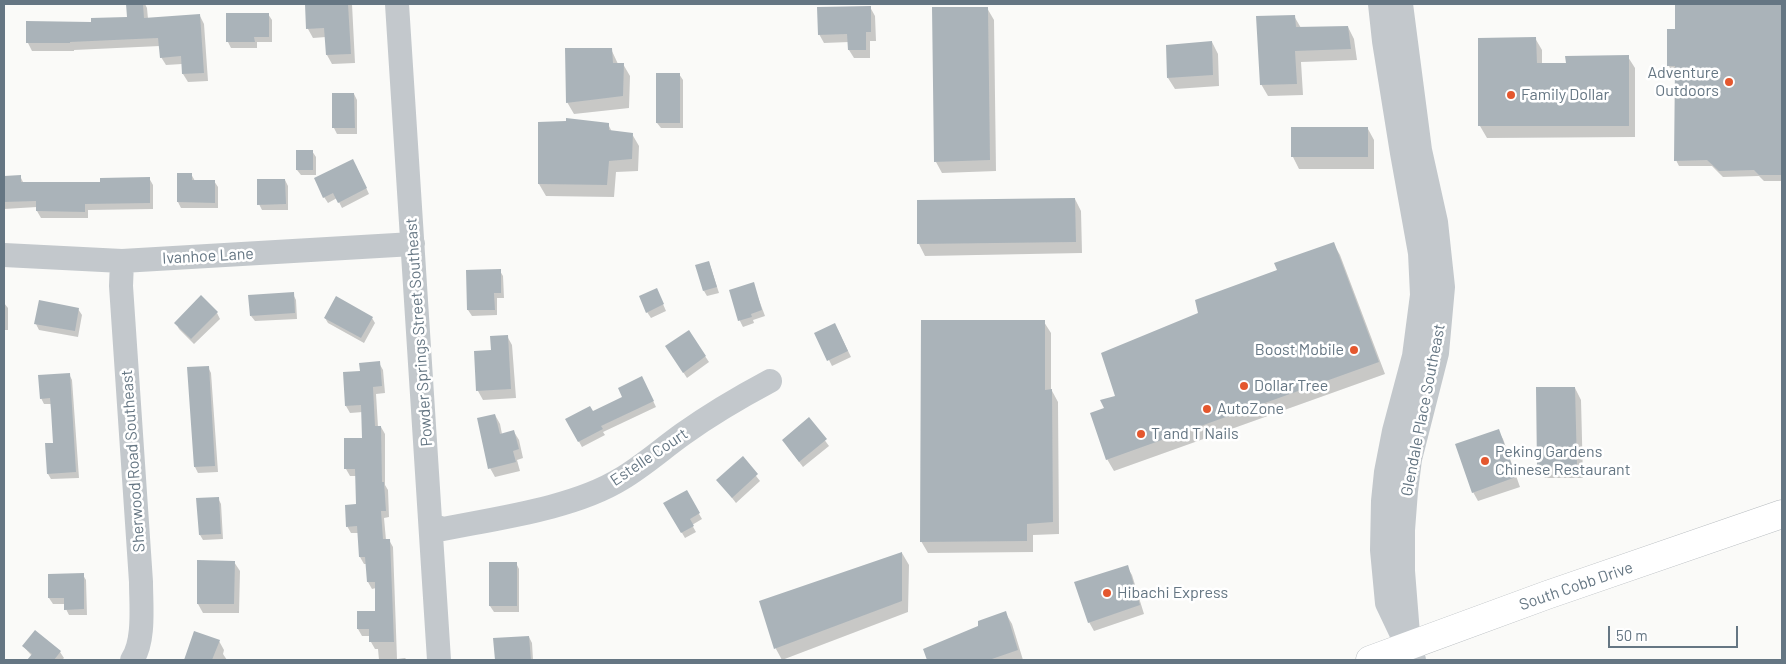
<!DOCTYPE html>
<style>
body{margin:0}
#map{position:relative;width:1786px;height:664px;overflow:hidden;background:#fafaf8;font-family:Barlow,sans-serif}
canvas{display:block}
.frame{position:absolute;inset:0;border:5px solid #657683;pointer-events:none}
.scale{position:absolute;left:1608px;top:626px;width:130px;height:22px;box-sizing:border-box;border:2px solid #657683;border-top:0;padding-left:6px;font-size:15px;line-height:18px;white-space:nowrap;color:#657683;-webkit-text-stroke:4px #fff;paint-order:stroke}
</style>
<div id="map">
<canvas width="1786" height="664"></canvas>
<div class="frame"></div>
<div class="scale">50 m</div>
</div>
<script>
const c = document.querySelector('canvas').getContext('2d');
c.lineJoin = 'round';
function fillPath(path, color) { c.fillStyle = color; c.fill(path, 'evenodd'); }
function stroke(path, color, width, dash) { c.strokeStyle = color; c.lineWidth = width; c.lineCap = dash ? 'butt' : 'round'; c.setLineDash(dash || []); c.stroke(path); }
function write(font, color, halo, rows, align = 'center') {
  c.font = font + ' Barlow,sans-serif'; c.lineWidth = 5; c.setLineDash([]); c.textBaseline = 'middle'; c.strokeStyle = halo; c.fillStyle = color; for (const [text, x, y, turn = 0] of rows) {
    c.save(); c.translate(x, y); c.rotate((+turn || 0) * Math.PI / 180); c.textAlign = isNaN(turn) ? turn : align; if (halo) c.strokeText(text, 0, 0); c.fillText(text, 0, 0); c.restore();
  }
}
fillPath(new Path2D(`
 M127,4H145L147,8L148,19L200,16L204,24L208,81L188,82L183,74L182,64L166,65L161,57L160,46L74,50V51H32L28,43L92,23L128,18Z
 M307,4H352L355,63L332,64L327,55L326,37L313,38L308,29Z
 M1677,4H1782V181H1764L1759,176L1723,177L1712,166H1679L1676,160V72H1672L1669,66L1668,31L1676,30Z
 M870,7L875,16L876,41H870V58H854L849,50V42L824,43L819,34Z
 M987,8L994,20L996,171L942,173L936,162Z
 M227,14H268L272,20V42H257V48H231L228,42Z
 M1294,16L1301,28L1348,27L1354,39L1357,60L1301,62L1303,95L1268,96L1261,84Z
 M1535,38L1542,50V64H1567L1628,57L1635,68V137L1487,138L1480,126Z
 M1212,42L1218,54L1219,86L1175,89L1168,78Z
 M611,49L618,64H623L630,76L629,108L574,114L567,102Z
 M679,74L683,80V128H661L657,123Z
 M333,94H354L357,100V134H337L334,128Z
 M608,124L612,132L632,134L639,146L638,171L616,172L614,197L546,196L539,184Z
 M1368,129L1374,140V169H1299L1293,157Z
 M312,151L316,157V175H301L297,170Z
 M356,166L369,194L342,208L337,198L328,203L324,197Z
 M178,174H191L195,181H214L218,187V208H181L178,202Z
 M20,176L24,184L101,183L149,178L153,185V209L88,210V218H41L37,211V207L4,209V177Z
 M285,180L288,186V210H262L259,204Z
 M1075,199L1081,211L1082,253L925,256L919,244Z
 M1333,243L1340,255L1385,374L1114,471L1107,459L1105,409L1116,396L1199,314Z
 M709,262L719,293L707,296L704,291Z
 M500,271L503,276L504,298H497V315L472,316L468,310Z
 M753,284L765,316L753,320L754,323L743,327L740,321L731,291Z
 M293,294L296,300L297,319L255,321L251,316Z
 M659,295L666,311L651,318L647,312Z
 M4,303L8,308V330H4Z
 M78,309L82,315L78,337L39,330L36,324Z
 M217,313L220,319L194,344L179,329L176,323Z
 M325,318H372L375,323L364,343L328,323Z
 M1044,322L1051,333V389L1058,402L1059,534L1033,535V552L928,553L921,541Z
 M838,330L851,357L832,366L816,334Z
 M688,331L709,362L687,378L670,352Z
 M507,336L512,345L516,398L483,400L478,391L492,351Z
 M379,363L383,370L385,393L376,394L378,427H381L385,434V485L388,490L389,517L384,518L386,540H389L393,547L397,659L405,658L407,660H379L378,649H375L371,642L370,636H362L358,629L376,612V588L372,589L368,582L367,564H364L360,557L359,533H351L347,526L358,506L356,476H350L346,469L363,439V412L350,413L346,406L361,373Z
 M208,367L211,373L218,472L198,473L195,467L188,368Z
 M69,374L72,380L79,478L51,479L48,474L55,444L51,404H44L41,398Z
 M645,384L656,407L603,432L605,435L582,447L567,420L593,412L624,398Z
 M1575,388L1581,400L1583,478H1545L1539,467Z
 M495,415L500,424L502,434L514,432L519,440L523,458L517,460L520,471L495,477L490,468Z
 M809,419L829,446L803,467L787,446Z
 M1498,430L1503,439L1520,487L1478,501L1473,492Z
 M742,458L760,481L736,503L718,480Z
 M686,492L702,519L692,525L696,532L685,538L665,504Z
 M218,498L221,504L223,539L203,540L200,535Z
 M902,553L909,565L908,612L782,660L776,649L761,602Z
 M234,562L240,571L239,613H203L198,604Z
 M490,563H516L519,569V612H494L490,606Z
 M1127,567L1132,575L1144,614L1094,631L1089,622Z
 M49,575H83L86,580L87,615H69L66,609V604H53L49,598Z
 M1005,612L1012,624L1023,660H928L925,650L980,626Z
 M35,632L60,652L64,658L62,660H29L32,656L23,646Z
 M195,632L219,641L224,650L223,654L227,660H185Z
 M529,637L532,643L533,660H496L494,639Z`), '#0003');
fillPath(new Path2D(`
 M126,4H143L144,18L200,14L204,73L182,74L181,56L160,58L158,38L70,42V43H26V21L91,22V18L127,17Z
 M305,4H348L351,54L326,55L324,28L306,29Z
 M1675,4H1782V175H1759L1754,170L1719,171L1707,160L1674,161L1675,66H1667V29H1675Z
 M871,6V32H866V50H848L847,34L818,35L817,7Z
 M932,7H988L990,160L934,162Z
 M226,13H269V37H254L255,42H226Z
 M1295,15L1296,27L1348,26L1351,49L1295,51L1297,84L1260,85L1256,16Z
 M1536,37L1537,63H1566L1565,56L1629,55V126H1478V38Z
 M1212,41L1213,75L1167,78L1166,45Z
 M565,48H612L613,63H624L623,96L566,103Z
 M656,73H680V123H656Z
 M332,93H354L355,128H332Z
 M566,118L609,123V130L633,133L632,159L609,161L607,185L538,184V122L566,121Z
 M1291,127H1368V157H1291Z
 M296,150H313V170H296Z
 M353,159L367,188L338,203L333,193L323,198L314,178Z
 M177,173H192V180H215V203L177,202Z
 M21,175V182H100V178L150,177V203L85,204V212L36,211V201L4,202V176Z
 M257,179H285L286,204L257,205Z
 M1075,198L1076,242L917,244V200Z
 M1334,242L1379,362L1106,460L1090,413L1104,408L1100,400L1115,396L1101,353L1198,313L1195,300L1277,270L1274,263Z
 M709,261L717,287L703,291L695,265Z
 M501,269V293H494L495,310H467L466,270Z
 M754,282L762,310L751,314L752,317L738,321L729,290Z
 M657,288L664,304L646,313L639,296Z
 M294,292L295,313L250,316L248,295Z
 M201,295L218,312L191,339L174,323Z
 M336,296L373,317L361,338L324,318Z
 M39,300L79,308L75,331L34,324Z
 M921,320H1045V390L1052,389L1053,522L1027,524V541L920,542Z
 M835,323L848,351L827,361L814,333Z
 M689,330L706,356L683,373L665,346Z
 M508,335L511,389L476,391L474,351L491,350L490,336Z
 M380,361L382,386L373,387L375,426H381L382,482H384L386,511H381L383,539H390L394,642H369V629H357V611H375V582H367L365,557H359L357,526L346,527L345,505L356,504L355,469H344V438H362L361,405L345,406L343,372L360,371L359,363Z
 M209,366L215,466L194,467L187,367Z
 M70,373L76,472L47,474L45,443H53L51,410L50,398L40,399L38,375Z
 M642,376L654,401L601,426L603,429L578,442L565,419L590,406L593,411L622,397L618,388Z
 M1536,387H1575L1577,466L1537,467Z
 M495,414L500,434L514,430L519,449L513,451L516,462L488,469L477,418Z
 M809,417L827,439L799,462L782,440Z
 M1499,429L1516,477L1472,493L1455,444Z
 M743,456L758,474L732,498L716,480Z
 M687,490L700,513L690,519L694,526L681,533L663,503Z
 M219,497L221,534L199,535L196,498Z
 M902,552V601L774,649L759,601Z
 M197,560L235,561L234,604H197Z
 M489,562H517V606H489Z
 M1128,565L1140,605L1088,623L1074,582Z
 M84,573V609L64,610V598H48V574Z
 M1006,611L1018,650L989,660H927L923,649L978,626V621Z
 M35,630L61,651L54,660H27L32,654L22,646Z
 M194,631L220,640L212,660H184Z
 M529,636L531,660H495L493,638Z`), '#aab3b9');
const major = new Path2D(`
 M1370,660L1547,595L1782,514`);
stroke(major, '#b5babe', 29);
stroke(new Path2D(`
 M397,4L439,660
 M1380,4L1384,41L1402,153L1420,253L1422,295L1414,356L1394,431L1386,472L1383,501L1382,550L1387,603L1414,660
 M1401,4L1420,150L1436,222L1443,287L1437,353L1410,459L1406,491L1403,530V571L1408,634
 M4,255L122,261L413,244
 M122,261L121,286L141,582C141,605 145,641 132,660
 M432,525L443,529C498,518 574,508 621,479C643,466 662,449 683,434C711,414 740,397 770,381`), '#c3c8cc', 24);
stroke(major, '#fff', 28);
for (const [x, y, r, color] of [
 [1729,82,5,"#e4572e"],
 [1511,95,5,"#e4572e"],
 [1354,350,5,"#e4572e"],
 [1244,386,5,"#e4572e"],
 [1207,409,5,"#e4572e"],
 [1141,434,5,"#e4572e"],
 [1485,461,5,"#e4572e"],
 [1107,593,5,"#e4572e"]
]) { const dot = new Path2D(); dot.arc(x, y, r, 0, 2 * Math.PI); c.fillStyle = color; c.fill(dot); stroke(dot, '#fff', 2); }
write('16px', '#657683', '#fff', [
 ["Adventure",1719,73,"right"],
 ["Outdoors",1719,91,"right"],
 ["Family Dollar",1521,95],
 ["Boost Mobile",1344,350,"right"],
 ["Dollar Tree",1254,386],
 ["AutoZone",1217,409],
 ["T and T Nails",1151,434],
 ["Peking Gardens",1495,452],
 ["Chinese Restaurant",1495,470],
 ["Hibachi Express",1117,593]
], 'left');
write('16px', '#657683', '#fff', [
 ["Ivanhoe Lane",208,256,-3],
 ["Powder Springs Street Southeast",419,332,-94],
 ["Glendale Place Southeast",1423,410,-79],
 ["Estelle Court",649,457,-34],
 ["Sherwood Road Southeast",133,461,-94],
 ["South Cobb Drive",1576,586,-19]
]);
</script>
